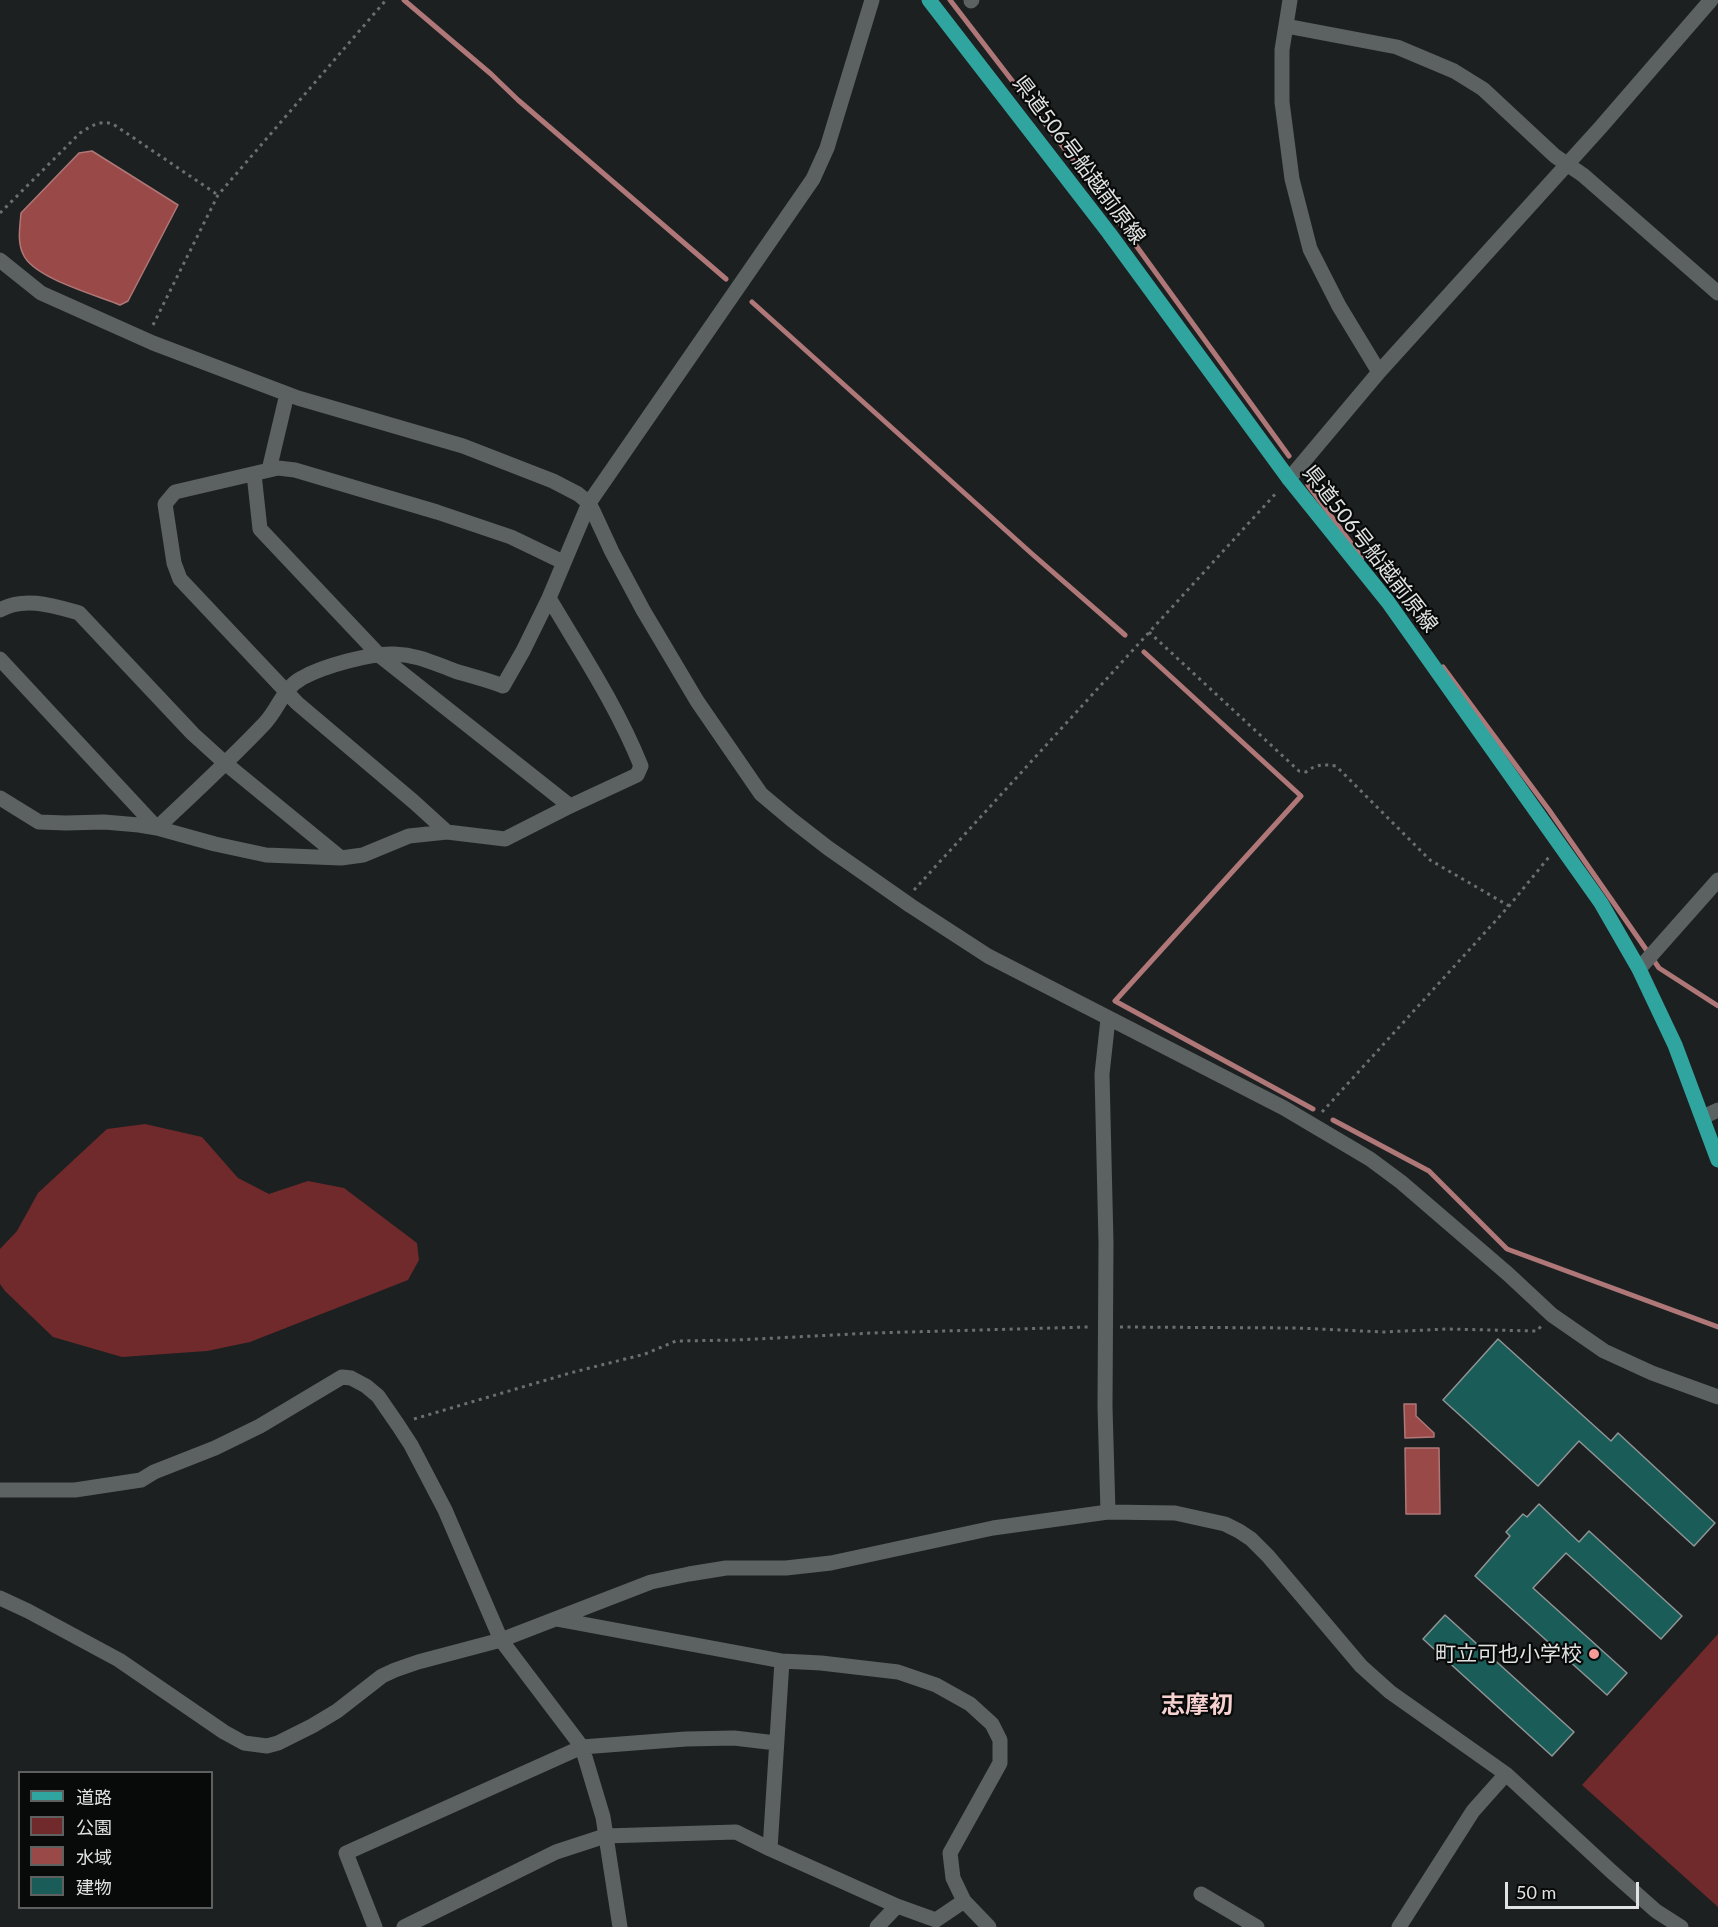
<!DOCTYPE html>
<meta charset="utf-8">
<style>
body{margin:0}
#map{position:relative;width:1718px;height:1927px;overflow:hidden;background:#1c2020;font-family:Lato,"Noto Sans JP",sans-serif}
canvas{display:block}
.legend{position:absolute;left:18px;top:1771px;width:195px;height:138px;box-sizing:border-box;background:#080909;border:2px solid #5e6060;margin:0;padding:8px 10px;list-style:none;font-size:18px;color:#e0e3e2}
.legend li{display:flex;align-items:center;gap:12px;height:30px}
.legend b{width:30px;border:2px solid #5e6060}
.scale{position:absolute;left:1505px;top:1882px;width:134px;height:27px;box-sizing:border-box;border:3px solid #e0e3e2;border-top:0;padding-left:8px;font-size:18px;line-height:21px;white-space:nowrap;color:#e0e3e2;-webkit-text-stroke:4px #080909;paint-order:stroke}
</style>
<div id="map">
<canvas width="1718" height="1927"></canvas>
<ul class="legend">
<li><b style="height:8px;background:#30a49f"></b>道路</li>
<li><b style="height:16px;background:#702a2c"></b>公園</li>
<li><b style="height:16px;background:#9a4949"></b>水域</li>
<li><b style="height:16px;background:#195c58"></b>建物</li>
</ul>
<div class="scale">50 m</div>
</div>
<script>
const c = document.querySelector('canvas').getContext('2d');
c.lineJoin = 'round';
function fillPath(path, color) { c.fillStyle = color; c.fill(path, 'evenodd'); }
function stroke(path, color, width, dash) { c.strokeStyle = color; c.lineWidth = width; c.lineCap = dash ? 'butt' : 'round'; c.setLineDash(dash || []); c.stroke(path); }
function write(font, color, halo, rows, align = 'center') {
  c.font = font + ' Lato,"Noto Sans JP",sans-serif'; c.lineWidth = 4.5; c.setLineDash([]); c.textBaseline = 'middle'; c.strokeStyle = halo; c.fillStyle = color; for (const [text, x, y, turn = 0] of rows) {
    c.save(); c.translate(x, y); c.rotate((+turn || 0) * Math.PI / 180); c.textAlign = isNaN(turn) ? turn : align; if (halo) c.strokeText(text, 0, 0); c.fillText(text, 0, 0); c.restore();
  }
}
fillPath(new Path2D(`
 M145,1124L202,1137L238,1178L269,1194L308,1181L344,1188L417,1243L419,1260L408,1280L250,1342L207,1351L122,1357L53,1337L5,1291L0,1284V1249L17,1231L38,1193L107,1129Z
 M1718,1634V1907L1582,1785Z`), '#702a2c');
const water = new Path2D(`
 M92,151L178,205L128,301L120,305C96,295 33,278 23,254C17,241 20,227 21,213L79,153Z
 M1404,1404H1416V1416L1434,1433V1437L1405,1438Z
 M1405,1448H1439L1440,1514H1406Z`);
fillPath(water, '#9a4949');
stroke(water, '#af7777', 1.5);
stroke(new Path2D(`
 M404,0L491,74L518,100L726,279
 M950,0L1087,178L1289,456
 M752,302L1031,553L1125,635
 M1308,485L1362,558
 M1144,652L1301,796L1115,1001L1313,1109
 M1443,667L1549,810L1659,968L1718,1006
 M1333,1120L1429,1171L1507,1249L1718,1327`), '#af7777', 5);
const building = new Path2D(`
 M1498,1339L1611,1441L1618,1433L1715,1523L1694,1546L1579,1441L1538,1486L1443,1400Z
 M1539,1504L1579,1542L1589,1531L1682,1616L1661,1639L1566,1553L1533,1588L1627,1673L1607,1695L1475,1576L1510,1536L1506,1532L1523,1514L1527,1517Z
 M1445,1615L1574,1732L1552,1756L1423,1639Z`);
fillPath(building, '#195c58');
stroke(building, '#8f9494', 1.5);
stroke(new Path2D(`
 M0,213L80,133C91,126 100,120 113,124L218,195
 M153,325L218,195L386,0
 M1149,632L1299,771L1306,772C1316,764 1324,764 1336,766L1430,860L1509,906
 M914,890L1278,491
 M1322,1112L1509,906L1549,857
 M1120,1327L1297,1328L1384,1332L1447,1329L1537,1331L1542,1325
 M414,1419L570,1373L645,1354L676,1341L737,1340L872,1333L1089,1327`), '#6c6f6f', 3, [3, 4.5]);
stroke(new Path2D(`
 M971,1L972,0
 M1286,26L1397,47L1454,71L1483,89L1555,156L1583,175L1718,293
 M0,260L41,293L153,343L298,398L463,446L553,481L578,494L589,503L593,511L612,552L643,610L697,701L761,794L792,820L828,848L911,906L988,956L1284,1108L1370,1159L1401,1182L1508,1274L1552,1315L1604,1351L1652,1373L1718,1397
 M1379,372L1600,128L1711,0
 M269,470L287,394
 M254,474L260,529L379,655L570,806
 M1289,479L1379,372L1339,306L1310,249L1292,179L1282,102V50L1290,0
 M0,610C24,596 54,606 79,613L193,734L225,763L341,858
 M0,659L157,828
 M0,798L39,822L66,823L104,822L139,825L157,828L215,844L266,855L341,858L363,855L409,836L447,832L505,839L566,808L637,775L641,766C617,706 581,652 549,598
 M157,828C194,793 231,759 265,723C279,708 283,688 302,678C323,666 371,653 394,654C419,655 433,663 455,671C471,676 488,680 503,686L523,651L549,598L589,503L813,179L827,148L872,0
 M447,832L414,802L297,703L180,579L174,563L165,504L175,492L278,468L295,470L437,512L511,537L563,562
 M1639,969L1718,880
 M1703,1117L1718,1110
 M0,1490H75L141,1480L154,1472L215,1448L260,1426L342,1377L351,1378L366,1386L378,1396L398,1425L411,1445L445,1510L501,1640L582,1747L603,1817L620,1927
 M1108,1512L1105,1407L1106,1243L1102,1074L1108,1019
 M0,1598L28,1611L119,1660L224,1732L244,1743L267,1746L278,1743L312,1726L337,1711L382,1676L395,1670L418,1662L501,1640L651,1582L689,1574L726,1568H786L831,1563L993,1528L1108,1512L1175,1513L1225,1524L1239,1531L1251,1539L1268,1556L1361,1666L1390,1692L1506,1774L1612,1872L1656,1911L1681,1927
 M556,1619L782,1661L821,1663L898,1672L936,1685L970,1704L992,1724L1000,1740V1763L950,1853L953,1878L964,1901L989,1927
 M782,1661L770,1849L897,1906L877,1927
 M1201,1894L1257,1927
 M897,1906L936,1920L964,1901
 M375,1927L346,1853L582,1747L686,1739L734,1738L776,1743
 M404,1927L556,1852L605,1836L736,1832L770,1849
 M1399,1927L1473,1811L1506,1774`), '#5c6161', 15);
stroke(new Path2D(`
 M929,0L1109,233L1289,479L1388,602L1601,903L1639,969L1675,1045L1718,1160`), '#30a49f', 15);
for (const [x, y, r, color] of [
 [1594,1654,6,"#f59b98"]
]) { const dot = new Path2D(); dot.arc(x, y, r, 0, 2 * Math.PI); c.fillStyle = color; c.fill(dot); stroke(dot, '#080909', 2); }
write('21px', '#e0e3e2', '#080909', [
 ["県道506号船越前原線",1079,160,53],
 ["県道506号船越前原線",1370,549,52]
]);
write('21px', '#e0e3e2', '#080909', [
 ["町立可也小学校",1582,1654]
], 'right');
write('bold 24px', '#f5d1cf', '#080909', [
 ["志摩初",1197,1705]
]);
</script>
